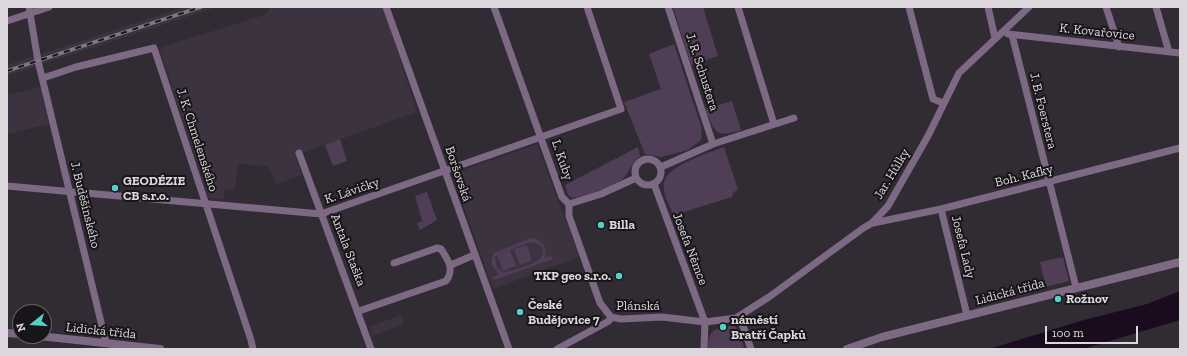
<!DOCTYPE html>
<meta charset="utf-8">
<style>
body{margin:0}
#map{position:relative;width:1187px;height:356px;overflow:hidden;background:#312b33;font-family:"Zilla Slab",serif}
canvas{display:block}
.frame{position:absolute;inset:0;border:8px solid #dcd7dd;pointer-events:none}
.north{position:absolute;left:12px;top:304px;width:40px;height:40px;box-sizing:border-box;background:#171518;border:1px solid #666367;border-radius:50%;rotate:253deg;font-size:11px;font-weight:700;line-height:16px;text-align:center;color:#dcd7dd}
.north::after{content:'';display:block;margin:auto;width:14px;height:18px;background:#55cec5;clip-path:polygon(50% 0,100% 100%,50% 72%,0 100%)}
.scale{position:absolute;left:1045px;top:326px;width:93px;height:18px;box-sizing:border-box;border:2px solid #dcd7dd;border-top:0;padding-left:5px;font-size:12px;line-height:14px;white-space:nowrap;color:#dcd7dd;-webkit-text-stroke:3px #171518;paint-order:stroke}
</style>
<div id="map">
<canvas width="1187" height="356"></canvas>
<div class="frame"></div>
<div class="north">N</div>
<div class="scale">100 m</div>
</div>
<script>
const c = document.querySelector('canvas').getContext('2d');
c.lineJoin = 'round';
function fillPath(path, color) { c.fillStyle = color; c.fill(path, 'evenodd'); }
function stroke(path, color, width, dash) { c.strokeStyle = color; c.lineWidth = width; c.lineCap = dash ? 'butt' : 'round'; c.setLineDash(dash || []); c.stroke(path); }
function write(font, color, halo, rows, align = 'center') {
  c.font = font + ' "Zilla Slab",serif'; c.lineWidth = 4; c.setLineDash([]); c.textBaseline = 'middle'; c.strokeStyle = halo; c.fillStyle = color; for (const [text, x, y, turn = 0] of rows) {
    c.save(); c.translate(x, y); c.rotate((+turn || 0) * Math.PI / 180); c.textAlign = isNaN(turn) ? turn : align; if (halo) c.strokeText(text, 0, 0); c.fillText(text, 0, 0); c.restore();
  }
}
fillPath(new Path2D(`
 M184,7H217L7,76V65Z
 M271,7H383L417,112L296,155L302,175L277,184L268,166L238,164L235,189H225L224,199L209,198L159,48L264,15Z
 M40,87L49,124L7,134V95Z
 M537,144L579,257L493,289L452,174Z
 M401,315L404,324L372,336L369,327Z`), '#3c3240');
fillPath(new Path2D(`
 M673,7H703L718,56L691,65Z
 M674,44L701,126L702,137L700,141L688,150L661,157L645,154L624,102L661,89L649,54Z
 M732,101L741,130C716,139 714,132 705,109Z
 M340,139L347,161L333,166L325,145Z
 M638,147L640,156C633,162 629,172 624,178C616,186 581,198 572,198L568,195L565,185Z
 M724,147L738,189L733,193L732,197L674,215C669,206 662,192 664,182C668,165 709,153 724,147Z
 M427,192L437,220L420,230L417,223L422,221L415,196Z
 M531,238L537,239C544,244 547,250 545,258L551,256L553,259L494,280L493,277L500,274C492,269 489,261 494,253ZM531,242L539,244C556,261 515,269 504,273L497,268L495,257L497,255L503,271L516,266L510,250L498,254Z
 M527,245L532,261L520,265L514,249Z
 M1063,257L1069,281L1046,287L1040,262Z
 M735,325L745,349H708C707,328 718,328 735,325Z`), '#4f3e55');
fillPath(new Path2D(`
 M1180,291V320L1083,349H989L1084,320L1147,304Z`), '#1a0b1f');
stroke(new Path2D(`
 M29,7L38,61L106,343
 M386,7L509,349
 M494,7L562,197L569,204V216L600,303L611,317L621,319L662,317L705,322L736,318L769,297L862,229L872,223L888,206L928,136L959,73L1029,7
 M668,7L713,144
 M738,7L774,124
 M909,7L933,99L943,103
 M988,7L995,38
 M1106,7L1119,47
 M1156,7L1169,52
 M7,21L49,7
 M1008,34L1180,53
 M1012,35L1076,287
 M43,78L76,67L154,48L251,340L253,349
 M299,153L371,349
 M635 172a13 13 0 1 1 26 0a13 13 0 1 1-26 0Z
 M661,167L713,144L794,118
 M654,184L705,322L704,349
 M7,186L321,214L621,109L587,7
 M569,204L601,194L636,178
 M941,209L967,315
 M873,223L941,209L1180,148
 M451,265L474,255
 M359,311L446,281C455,269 448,260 441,249L437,248L394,263
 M736,318L743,326L751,349
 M557,349L609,321L611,317`), '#7d6984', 7);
stroke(new Path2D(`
 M7,333L20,334
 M39,336L160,349
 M847,349L882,337L1180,262`), '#7d6984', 8);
const rail = new Path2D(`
 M7,71L201,7`);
stroke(rail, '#7f7a81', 3.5);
stroke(rail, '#171518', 2, [6]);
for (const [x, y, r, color] of [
 [115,188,4,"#55cec5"],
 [601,225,4,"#55cec5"],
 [619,276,4,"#55cec5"],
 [1058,299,4,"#55cec5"],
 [520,312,4,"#55cec5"],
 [723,327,4,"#55cec5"]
]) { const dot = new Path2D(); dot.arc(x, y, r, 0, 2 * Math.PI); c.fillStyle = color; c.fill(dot); stroke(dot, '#171518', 1.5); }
write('13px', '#dcd7dd', '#171518', [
 ["K. Kovařovice",1097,32,6],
 ["J. R. Schustera",702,72,72],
 ["J. B. Foerstera",1043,111,76],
 ["J. K. Chmelenského",197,140,72],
 ["L. Kuby",562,160,71],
 ["Boršovská",458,174,71],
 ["Jar. Hůlky",892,174,-59],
 ["Boh. Kafky",1024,176,-14],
 ["K. Lávičky",352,191,-19],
 ["J. Buděšínského",85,205,76],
 ["Josefa Lady",963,247,76],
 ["Josefa Němce",690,249,69],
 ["Antala Staška",348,250,69],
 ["Lidická třída",1010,292,-15],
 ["Plánská",638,306],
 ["Lidická třída",101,331,6]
]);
write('bold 13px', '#dcd7dd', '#171518', [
 ["GEODÉZIE",123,181],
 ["CB s.r.o.",123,196],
 ["Billa",609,225],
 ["TKP geo s.r.o.",611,276,"right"],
 ["Rožnov",1066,299],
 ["České",528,305],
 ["Budějovice 7",528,320],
 ["náměstí",731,320],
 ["Bratří Čapků",731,335]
], 'left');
</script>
